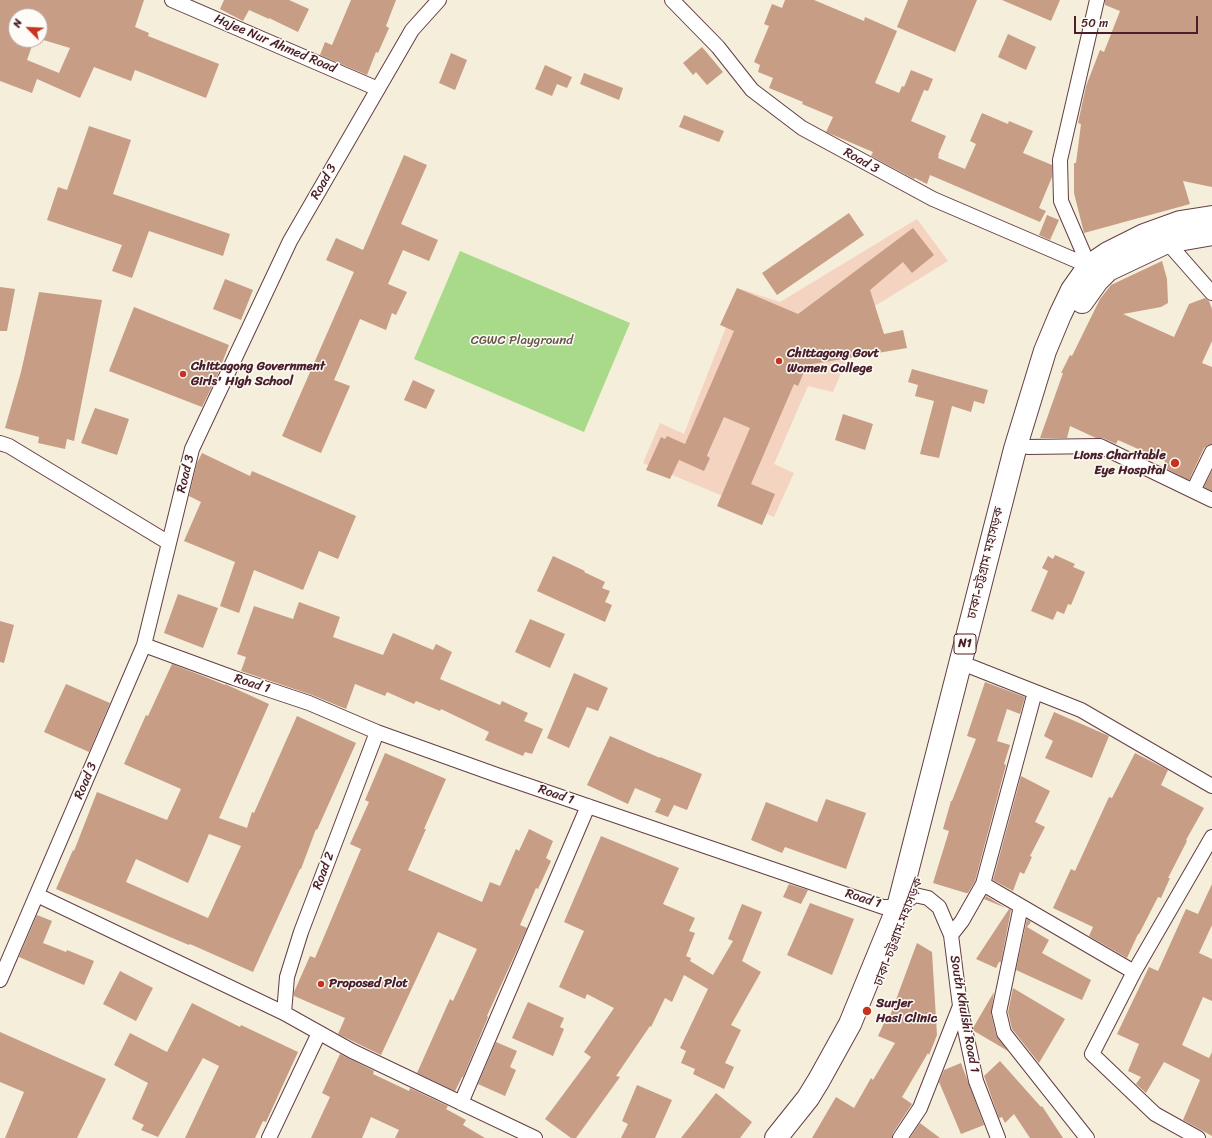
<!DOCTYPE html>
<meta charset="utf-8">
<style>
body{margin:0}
#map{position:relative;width:1212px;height:1138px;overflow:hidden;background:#f5eeda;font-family:Sriracha,sans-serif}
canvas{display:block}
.north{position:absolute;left:8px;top:8px;width:40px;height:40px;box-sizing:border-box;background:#fdfcf7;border:1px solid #b5a4a5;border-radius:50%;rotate:294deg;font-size:11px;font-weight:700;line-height:16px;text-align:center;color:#4a1f2b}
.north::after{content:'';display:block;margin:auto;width:14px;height:18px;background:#c8321e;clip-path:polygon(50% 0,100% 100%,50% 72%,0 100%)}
.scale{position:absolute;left:1074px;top:16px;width:124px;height:18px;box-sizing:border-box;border:2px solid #4a1f2b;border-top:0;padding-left:5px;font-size:12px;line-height:14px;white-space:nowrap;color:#4a1f2b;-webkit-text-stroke:3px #fdfcf7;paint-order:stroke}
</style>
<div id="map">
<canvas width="1212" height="1138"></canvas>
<div class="north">N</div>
<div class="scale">50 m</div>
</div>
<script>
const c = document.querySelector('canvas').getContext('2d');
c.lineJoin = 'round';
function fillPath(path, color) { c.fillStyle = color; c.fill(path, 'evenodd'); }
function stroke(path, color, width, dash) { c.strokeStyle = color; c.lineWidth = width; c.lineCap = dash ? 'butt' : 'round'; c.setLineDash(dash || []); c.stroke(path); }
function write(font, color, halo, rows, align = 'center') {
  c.font = font + ' Sriracha,"Noto Sans Bengali",sans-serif'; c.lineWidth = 3; c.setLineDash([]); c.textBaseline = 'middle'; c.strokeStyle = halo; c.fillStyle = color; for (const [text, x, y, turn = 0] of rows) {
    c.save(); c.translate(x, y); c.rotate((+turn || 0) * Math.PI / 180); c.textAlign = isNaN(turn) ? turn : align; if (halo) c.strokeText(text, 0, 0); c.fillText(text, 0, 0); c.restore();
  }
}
fillPath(new Path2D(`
 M917,219L948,261L839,328L857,336L833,392L808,386L774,464L794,473L774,517L643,463L660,423L684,434L741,289L780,302Z`), '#f5d3c1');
fillPath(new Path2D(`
 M460,251L630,323L584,432L414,359Z`), '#a8da89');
fillPath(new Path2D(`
 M0,0H144L135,27L149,33L148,36L219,64L206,98L135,70L131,81L94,67L80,98L37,79L32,93L0,81ZM16,16H40V39L70,48L59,73L27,60L34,40H16Z
 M224,0H289L309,9L298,32L269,18V19L249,10L243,21L220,9Z
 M351,0H396L386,26L389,28L378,53L376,52L367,75L320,55L325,42L332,45Z
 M785,0H814L864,21L865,17L897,31L875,83L899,93L902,86L904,87L911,70L933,79L928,91L924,90L911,121L946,136L938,155H939L938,158L965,169L976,144L970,141L982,113L1008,124L1009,121L1033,131L1023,153L1052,165V177L1039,208L1046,211L1040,222L930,175L927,184L915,178L914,179L871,156L873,152L826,132L833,117L802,104L803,102L769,88L773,78L758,72L760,65L754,62L769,26L764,24L772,4L782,8Z
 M908,0H977L955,52L897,27Z
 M1002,0H1060L1051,21Z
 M1105,0H1212V187L1183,181L1190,204L1084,233L1074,193V163H1076L1081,124L1078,123L1086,86L1100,50L1104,52L1120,11L1105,5Z
 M1008,34L1036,47L1026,70L998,57Z
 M702,47L723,72L707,85L696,72L693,75L683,63Z
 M451,53L467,60L455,90L439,83Z
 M545,65L572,77L567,88L557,84L552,96L535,89Z
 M584,73L623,88L619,100L580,84Z
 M684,115L724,131L719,142L679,127Z
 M89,126L131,140L113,194L230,234L223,256L149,231L132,278L112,271L122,245L47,220L58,187L67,190Z
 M404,155L427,165L401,224L438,240L429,261L403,250L388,284L407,292L396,315L392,313L386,330L360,319L334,380L350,386L321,453L282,436L354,272L326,260L336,238L363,250Z
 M849,213L864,235L777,295L762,273Z
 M1047,215L1059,220L1050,240L1039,235Z
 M913,228L934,255L912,273L903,262L870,290L884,334L903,330L907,348L807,365L798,386L794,384L751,484L775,494L762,525L717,506L750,428L724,417L708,453L707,456L710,458L704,471L679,460L670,479L646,470L661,437L665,439L667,436L685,444L734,331L720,325L737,288L798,314Z
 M1162,261L1167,279L1168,303L1161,307L1123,314L1174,337L1189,304L1205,298L1209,301L1212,309V341L1202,363L1212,367V444L1208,445L1204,448L1189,480L1163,467L1165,461L1118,440L1116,444L1103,438H1096L1070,426L1067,438H1040L1063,373H1061L1070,355L1072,356L1100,299L1111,285Z
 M225,279L253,290L241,320L213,309Z
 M0,287L15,289L7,331H0Z
 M39,292L102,300L74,441L67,439L65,449L38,443L39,437L5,428L21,372Z
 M134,307L229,345L217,376L202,407L109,371Z
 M912,369L988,390L984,404L974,401L971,412L952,406L939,458L920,454L934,401L915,396L918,385L908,382Z
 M413,380L435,390L426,409L404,400Z
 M95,408L129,419L117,455L81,443Z
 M843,414L873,424L865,450L835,440Z
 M202,453L250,476L252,471L356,516L338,559L319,551L303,590L254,570L239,613L220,606L235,562L184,541L201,502L189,496L197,463Z
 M1212,471V491L1204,487Z
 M1055,555L1075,564L1073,567L1085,572L1071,605L1068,604L1064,614L1057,611L1053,620L1031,611L1048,571L1042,568L1048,556L1053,559Z
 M553,556L585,571L584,572L605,582L602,588L610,591L605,602L612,605L605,622L537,591Z
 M178,594L218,608L203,648L164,633Z
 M299,602L340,617L333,637L383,655L393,633L433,650L436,644L452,652L440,679L500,705L502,701L528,713L524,721L543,729L532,754L525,752L523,756L485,740L489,732L441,709L440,711L416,701L414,704L387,692L385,696L355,684L346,709L312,695L241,671L246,657L237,654L254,606L293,619Z
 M530,619L565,634L550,668L515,652Z
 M0,621L14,625L4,663L0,662Z
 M172,664L203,676L225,685V684L269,704L219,818L247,828L252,812L254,813L297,716L356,743L317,830L316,829L301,869H300L253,972L190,944L189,945L56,889L73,850L74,851L97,792L167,820L181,789L124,764L146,715L148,716ZM209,834L241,846L208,918L126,882L136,859L188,883Z
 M574,673L608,688L598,711L587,707L569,748L547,738Z
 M985,682L1025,697L1020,714L1007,709L997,741L1010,745L1004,764L1006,765L975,881L968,893H966L933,883L949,831L943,829L951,801H952L976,739L967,736Z
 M66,684L110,703L89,752L44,732Z
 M1054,712L1109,736L1092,778L1045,758L1053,741L1044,736Z
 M610,736L660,758V757L702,774L687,810L674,805L668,817L655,812L661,799L635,788L628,804L587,785Z
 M385,753L446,779L424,829H426L408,870L482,902L490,882L500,886L516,849L519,851L529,829L553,841L546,858L551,861L538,889L536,888L520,925L527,928L487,1016L488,1017L463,1077H462L455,1091L417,1073L450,999L453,1001L477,949L438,932L381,1055L338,1034L345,1018L294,996V992L310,956L315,958L361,849L350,844L369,802L365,800Z
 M1135,753L1168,770L1161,785L1204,808L1186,840L1187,841L1168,878H1170L1161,898L1158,897L1139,934H1138L1127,958L1089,936L1093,927L1053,908L1071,869L1075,871L1109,797L1112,798Z
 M1021,776L1050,791L1035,822L1045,827L1030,856L1032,857L1024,874L1020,872L1013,891L993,880Z
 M826,799L866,813L846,869L785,847L782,853L751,840L766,802L817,822Z
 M601,836L679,868L663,904L695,918L689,931L695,933L686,956L691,958L690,961L713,975L733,941L728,939L742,904L762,912L742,961L761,972L731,1025L741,1030L725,1063L734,1067L724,1089L693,1074L695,1069L681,1063L686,1051L680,1048L708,989L684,975L672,1002L665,998L651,1027L650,1026L616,1076L620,1077L576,1138H571L545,1119L591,1057L584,1052L614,1008L587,994L585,999L559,987L584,931L564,922Z
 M789,884L808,890L801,904L783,897Z
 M1212,884V925L1199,953L1212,959V1001L1203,997L1182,1045L1209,1058L1212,1052V1136L1183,1120L1200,1080L1164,1062L1146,1093L1136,1084L1141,1077L1128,1071L1139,1044L1117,1034L1149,967L1158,971L1186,909L1198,914Z
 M986,896L1006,908L984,899Z
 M810,903L854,919L832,975L787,955Z
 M1009,909L1011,910L1001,962H999L996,968L976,959Z
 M37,915L52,921L43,943L66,952L67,950L94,961L84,985L19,957Z
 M1027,919L1031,922L1027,927L1049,940L1042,953L1091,980L1082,1000L1016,970Z
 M917,943L932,952L937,1035L929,1055L928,1053L902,1097L912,1104L893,1133L892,1138H812L836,1097L854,1108L871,1078L873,1080L895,1043L878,1036L884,1023L887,1024Z
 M120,971L153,988L136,1021L103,1004Z
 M1013,988L1065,1019L1039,1063L1012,1029L1008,1012Z
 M994,992L991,1014L996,1035L1008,1051L974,1031L973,1028Z
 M528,1002L564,1018L560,1027L564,1029L553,1056L512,1038Z
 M192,1003L240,1027L241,1025L298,1052L266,1122L263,1121L255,1138H185L219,1066L203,1058L158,1137L141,1130L144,1125L132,1119L148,1083L114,1065L130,1033L167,1052Z
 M0,1032L106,1079L77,1138H5L24,1092L0,1082Z
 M496,1042L517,1051L510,1067L516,1070L505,1096L478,1084Z
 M340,1054L374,1071L373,1074L409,1091L410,1088L448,1106L446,1109L466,1120L463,1125L485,1138H395L399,1130L371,1117L362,1138H311L330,1097L322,1093Z
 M1000,1061L1041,1107L1042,1106L1063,1138H1030L1014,1114L1005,1123L1002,1117L999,1118L984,1076Z
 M961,1063L984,1125L961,1134L939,1082L944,1070Z
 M637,1085L672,1100L655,1138H621L628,1124L622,1121Z
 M716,1093L752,1122L740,1138H681Z
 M920,1123L940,1138H910Z`), '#c79d85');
const street = new Path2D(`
 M172,0L378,89
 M672,0L718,47L752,90L802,128L933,199L1089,266
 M1167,242L1212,293
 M1089,266L1061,201L1060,160L1097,0
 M0,443L9,446L169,543
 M1028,447L1100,446L1212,500
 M1193,491L1212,452
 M144,645L234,678L309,703L377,732L497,775L883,907H898L915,895L928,898L939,907L951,935L960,1006L976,1081L998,1138
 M972,667L1081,710L1212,786
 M1035,692L983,884L1134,972
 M377,732L301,932L287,977L284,1013L352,1051L535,1138
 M37,895L284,1013
 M1021,906L999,1012L1004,1033L1087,1138
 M951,935L962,921L983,884
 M0,980L144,645L192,449L290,241L412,30L439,0
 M461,1103L588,806
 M269,1138L319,1033
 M900,1138L920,1108L960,1006
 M1198,1138L1155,1114L1092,1054L1134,972L1212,837`);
const highway = new Path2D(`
 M1082,302L1097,281L1108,270L1167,242L1212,234
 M776,1138L808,1098L819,1080L850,1024L898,907L1015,449L1045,351L1060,315L1072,290L1089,266L1108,253L1144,235L1180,222L1212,217`);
stroke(street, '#643e45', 16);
stroke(highway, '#643e45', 24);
stroke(street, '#fff', 14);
stroke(highway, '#fff', 22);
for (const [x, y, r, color] of [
 [779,361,4,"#c8321e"],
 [183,374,4,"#c8321e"],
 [1175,463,5,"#c8321e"],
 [321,984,4,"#c8321e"],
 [867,1011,5,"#c8321e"]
]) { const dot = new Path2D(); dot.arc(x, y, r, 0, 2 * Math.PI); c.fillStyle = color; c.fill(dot); stroke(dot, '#fdfcf7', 1.5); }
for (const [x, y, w] of [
 [965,644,22]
]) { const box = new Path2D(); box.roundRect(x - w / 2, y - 10, w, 20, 3); c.fillStyle = '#fdfcf7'; c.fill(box); stroke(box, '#4a1f2b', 1); }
write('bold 12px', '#4a1f2b', null, [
 ["N1",965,644]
]);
write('13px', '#4a1f2b', '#fdfcf7', [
 ["Hajee Nur Ahmed Road",275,44,23],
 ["Road 3",861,161,29],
 ["Road 3",324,182,-60],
 ["Road 3",186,474,-76],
 ["ঢাকা-চট্টগ্রাম মহাসড়ক",986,563,-76],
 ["Road 1",252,684,18],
 ["Road 3",86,781,-67],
 ["Road 1",556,795,19],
 ["Road 2",324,871,-69],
 ["Road 1",863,899,18],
 ["ঢাকা-চট্টগ্রাম মহাসড়ক",899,932,-69],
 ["South Khulshi Road 1",964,1014,80]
]);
write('13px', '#665747', '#fdfcf7', [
 ["CGWC Playground",522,341]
]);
write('bold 13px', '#4a1f2b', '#fdfcf7', [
 ["Chittagong Govt",787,354],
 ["Women College",787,369],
 ["Chittagong Government",191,367],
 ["Girls' High School",191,382],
 ["Lions Charitable",1166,456,"right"],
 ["Eye Hospital",1166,471,"right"],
 ["Proposed Plot",329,984],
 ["Surjer",876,1004],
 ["Hasi Clinic",876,1019]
], 'left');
</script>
